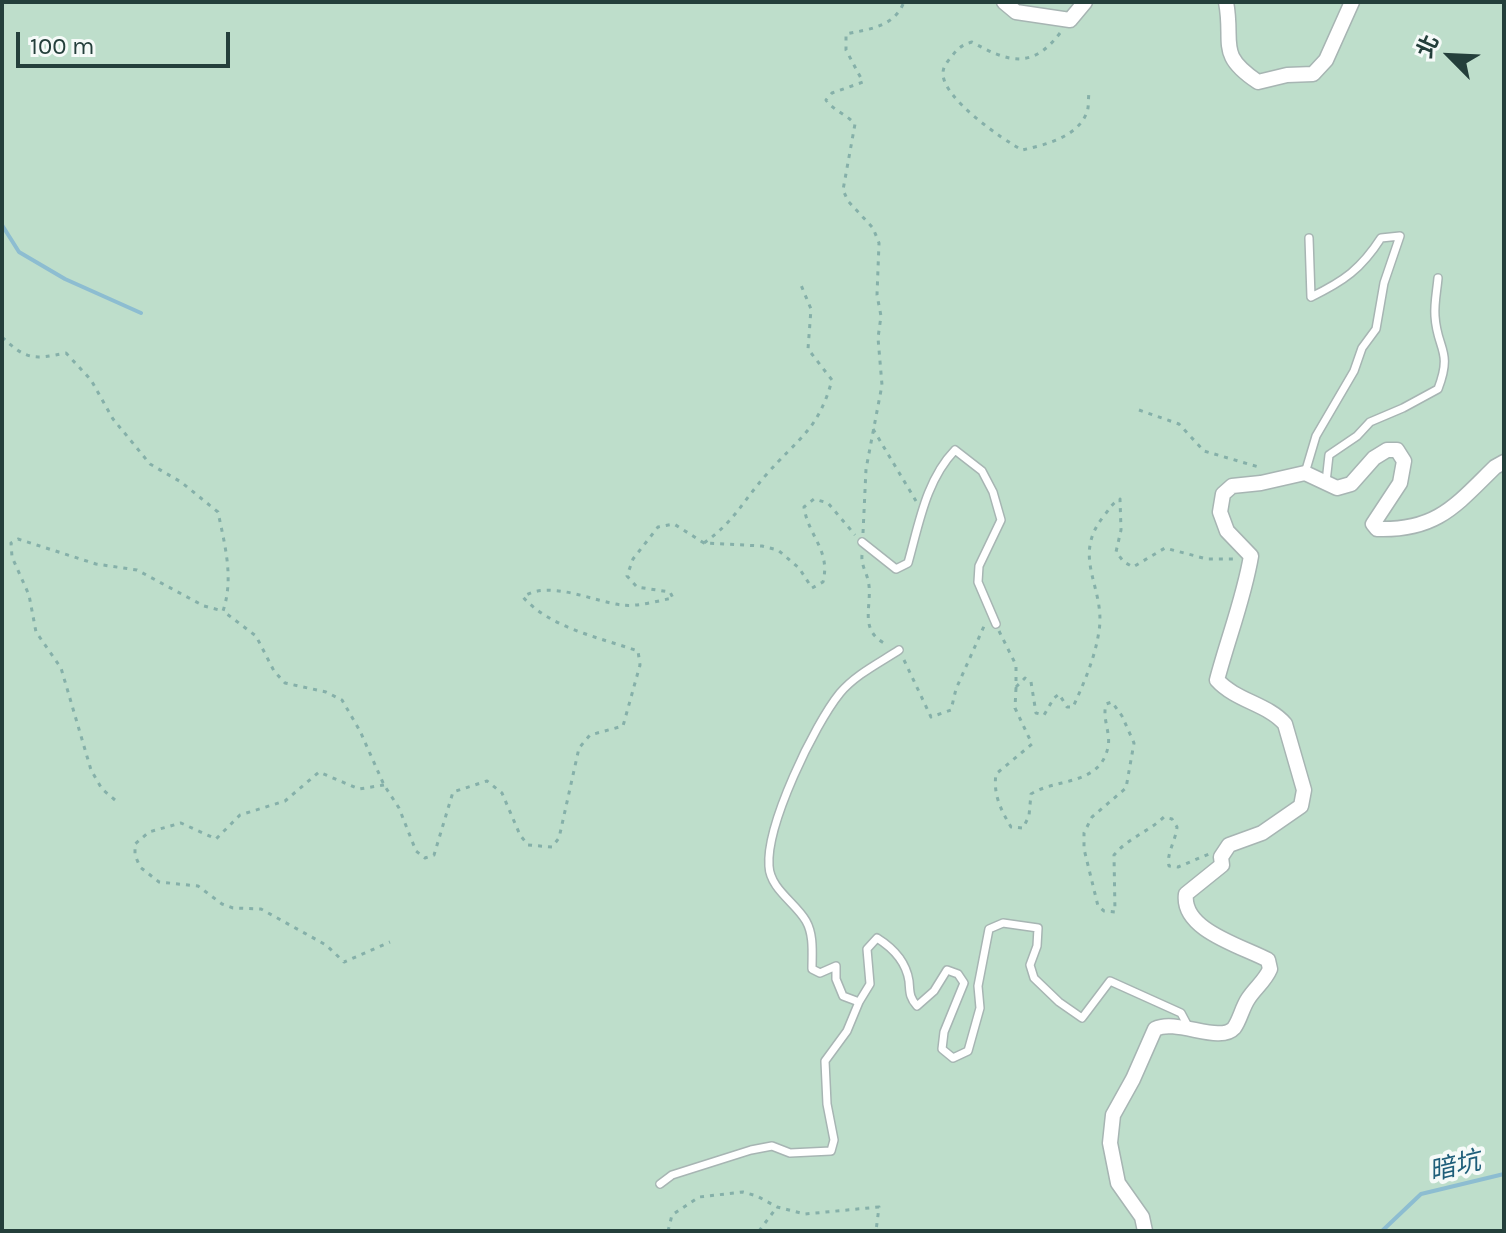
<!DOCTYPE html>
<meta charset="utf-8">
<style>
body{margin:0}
#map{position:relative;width:1506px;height:1233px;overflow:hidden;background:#e4edeb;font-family:Karla,"Noto Sans TC",sans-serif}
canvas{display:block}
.frame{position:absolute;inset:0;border:4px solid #243f3b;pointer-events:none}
.north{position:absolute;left:1410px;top:16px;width:80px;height:80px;-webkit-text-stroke:6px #f5faf8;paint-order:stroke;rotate:294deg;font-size:22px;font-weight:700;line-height:32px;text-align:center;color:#243f3b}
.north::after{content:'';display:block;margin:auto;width:28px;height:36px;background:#243f3b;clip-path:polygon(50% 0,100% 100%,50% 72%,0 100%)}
.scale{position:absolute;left:16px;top:32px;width:214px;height:36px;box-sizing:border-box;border:4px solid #243f3b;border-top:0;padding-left:10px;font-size:24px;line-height:28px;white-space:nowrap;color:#243f3b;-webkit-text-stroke:6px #f5faf8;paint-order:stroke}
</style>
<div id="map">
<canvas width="1506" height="1233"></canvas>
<div class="frame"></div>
<div class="north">北</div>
<div class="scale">100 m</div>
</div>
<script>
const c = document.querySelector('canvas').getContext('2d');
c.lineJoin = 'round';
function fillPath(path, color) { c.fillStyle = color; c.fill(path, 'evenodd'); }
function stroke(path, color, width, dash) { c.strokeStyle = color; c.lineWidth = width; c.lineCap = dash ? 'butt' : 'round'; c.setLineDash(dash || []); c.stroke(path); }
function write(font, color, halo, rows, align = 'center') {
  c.font = font + ' Karla,"Noto Sans TC",sans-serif'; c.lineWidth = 8; c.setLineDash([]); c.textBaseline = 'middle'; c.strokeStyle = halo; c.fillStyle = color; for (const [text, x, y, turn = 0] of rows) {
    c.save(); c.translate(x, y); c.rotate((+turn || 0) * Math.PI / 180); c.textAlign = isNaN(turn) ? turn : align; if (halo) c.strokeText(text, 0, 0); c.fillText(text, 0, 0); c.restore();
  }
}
fillPath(new Path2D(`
 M2,2H1504V1231H2Z`), '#bedecb');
stroke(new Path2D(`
 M2,225L19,252L65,279L141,313
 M1382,1231L1421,1194L1504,1174`), '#8dbdd1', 4);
const lane = new Path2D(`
 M1305,473L1316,436L1354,371L1362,348L1376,329L1384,283L1400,236L1381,238C1361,269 1344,281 1311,297L1309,238
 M1326,482L1329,455L1357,436L1370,422L1403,408L1438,389C1453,350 1437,350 1435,316C1434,304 1437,290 1438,278
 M862,542L896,569L908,563C919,524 926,480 955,450L982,471L993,492L1001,520L979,566L978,582L996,624
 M859,1002L843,996L836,979V966L820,973L812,969C812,953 814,935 806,921C796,903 770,889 769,866C766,825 814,725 840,693C855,675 879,663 899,650
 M660,1184L672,1175L751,1150L772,1146L790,1153L831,1151L834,1140L827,1104L825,1061L847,1031L859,1002L870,984L867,949L877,938C893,948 906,961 909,981C910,992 909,997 917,1006L934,991L947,970L958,974L964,983L944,1032L942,1049L953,1058L968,1051L980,1008L978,986L989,929L1003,923L1038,928L1037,946L1030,965L1034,978L1059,1002L1082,1018L1110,981L1181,1013L1189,1028`);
const street = new Path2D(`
 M1004,2L1016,12L1070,20L1085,2
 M1226,2C1234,44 1216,54 1258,82L1287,75L1313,74L1326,60L1352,2
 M1145,1231L1142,1217L1118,1183L1110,1143L1113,1115L1133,1079L1155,1029C1176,1018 1220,1044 1234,1028C1240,1020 1242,1008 1248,999C1255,988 1265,981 1270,969L1268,960C1242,946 1181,930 1186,894L1222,865L1221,857L1229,845L1262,833L1301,806L1304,790L1285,724C1268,704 1236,701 1217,680C1228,638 1244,598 1251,556L1227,531L1220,512L1223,494L1232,486L1261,483L1305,473L1337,488L1351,484L1374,458L1387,450H1397L1404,461L1400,483L1373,524L1377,529C1437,531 1456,505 1495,467L1504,462`);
stroke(lane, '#a7b5b3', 10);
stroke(street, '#a7b5b3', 17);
stroke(new Path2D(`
 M1060,33C1032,70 1008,62 972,42C962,45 958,48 952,56C948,61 943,66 943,73C942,98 1002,139 1022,150C1045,145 1078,137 1087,112C1089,107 1088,99 1089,93
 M2,337C27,361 34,359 66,353L91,380L113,419L150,464L181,482L218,512C225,546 234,578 223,611L256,636L274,671L285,683L326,692L342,700L360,731L384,785L399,808L416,851L425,858L434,855L453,792L487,781L502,793L520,835L528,845L552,847L559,838L579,748L590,735L623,726L640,665L638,651C601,638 550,628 523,597C548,579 595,602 622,605C638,607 657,601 673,598L670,592L637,587L627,576L633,559L658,527L674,524L704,543L762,546L778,550L799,568L812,588L823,582C831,550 808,536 804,507L814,499L828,503L855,535
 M1139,410L1179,424L1204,451L1262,468
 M873,429L916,501
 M863,533L866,469L882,385L878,338L881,316L877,295L879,243L873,228L848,201L843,190L855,124C846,114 834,111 826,100L832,93L863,82L846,50V34C870,29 894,27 904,2
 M704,543C734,522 743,501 766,475C798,438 818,431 832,380L808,349L811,309L801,285
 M862,555C861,565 866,571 868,580C874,604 856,631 888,645
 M999,631L1016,665V687L1025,678L1031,682L1036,713L1044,715L1054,698L1059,694L1067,707H1073C1084,683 1095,658 1099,631C1106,588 1071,558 1103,517C1109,510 1112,503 1120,499L1121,530L1116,552L1124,562L1133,567L1165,548L1207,559H1236
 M904,660L931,717L951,710L956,689L985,624
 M1016,688L1015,708L1032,744L996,774C993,795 1001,810 1011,827L1023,828L1029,816L1031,794C1056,778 1100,786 1108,747C1111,733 1102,719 1106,704L1112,702L1122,716L1134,743L1126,788L1092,817L1084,833V849L1098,906L1104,911L1115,912L1114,855C1128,838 1148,832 1164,817L1172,819L1177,827C1176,840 1166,854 1169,866L1178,867L1209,854
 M384,785L359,789L319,772L285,801L240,815L216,839L181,823L149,832L135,844V855L140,867L159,882L198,886L222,904L233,908L261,909L326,945L344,962L390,942
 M115,800L102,789L91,770L61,668L36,632L29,595L12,557L11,543L18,539L96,564L137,570L204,606L223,611
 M668,1231L672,1215L699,1197L743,1192L757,1196L777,1207L805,1214L879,1207L876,1231
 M759,1231L777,1207`), '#85b0a9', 3, [4, 6]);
stroke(lane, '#fff', 7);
stroke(street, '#fff', 14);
write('italic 26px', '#1e5e7a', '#f5faf8', [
 ["暗坑",1455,1167,-14]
]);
</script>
